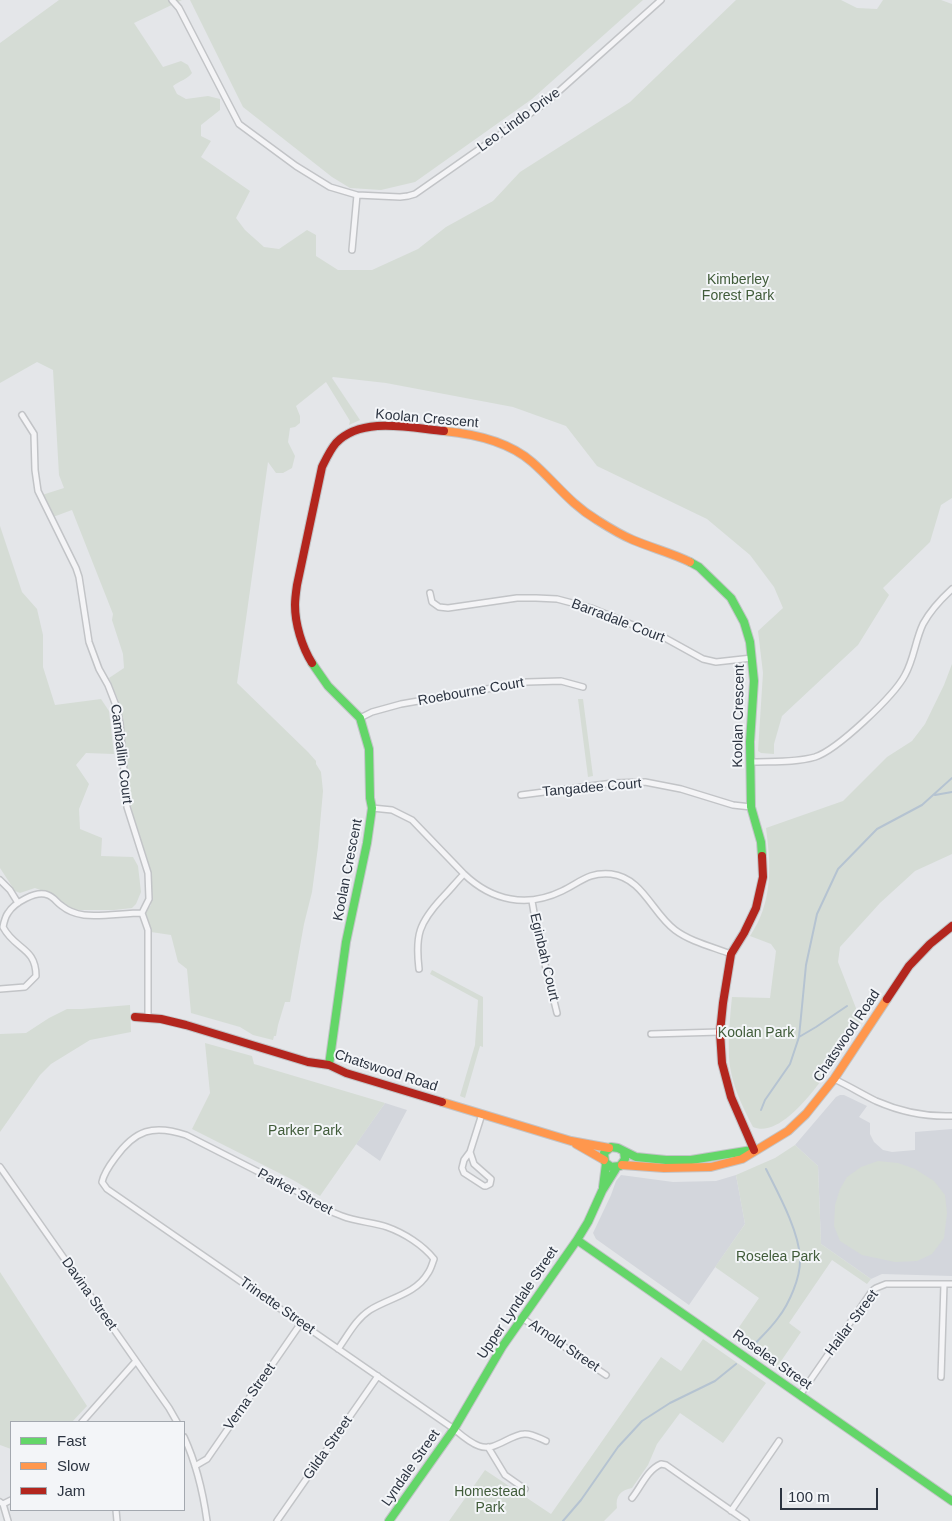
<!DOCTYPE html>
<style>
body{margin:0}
#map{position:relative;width:952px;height:1521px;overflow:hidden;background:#e4e6e9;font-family:Helvetica,sans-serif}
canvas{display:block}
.legend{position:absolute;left:10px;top:1421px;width:175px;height:90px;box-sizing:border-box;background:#f3f5f8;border:1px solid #a3a8af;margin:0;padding:6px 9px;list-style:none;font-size:15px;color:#2c3441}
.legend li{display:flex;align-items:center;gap:10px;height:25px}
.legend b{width:25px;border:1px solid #a3a8af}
.scale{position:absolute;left:780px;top:1488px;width:98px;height:22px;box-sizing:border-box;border:2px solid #2c3441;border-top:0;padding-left:6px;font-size:15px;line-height:18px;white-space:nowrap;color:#2c3441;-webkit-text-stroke:4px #f3f5f8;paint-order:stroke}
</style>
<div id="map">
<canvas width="952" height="1521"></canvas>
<ul class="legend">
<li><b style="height:6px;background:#63d668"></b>Fast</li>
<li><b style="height:6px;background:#ff974d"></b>Slow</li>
<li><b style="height:6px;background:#b3261e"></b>Jam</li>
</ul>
<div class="scale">100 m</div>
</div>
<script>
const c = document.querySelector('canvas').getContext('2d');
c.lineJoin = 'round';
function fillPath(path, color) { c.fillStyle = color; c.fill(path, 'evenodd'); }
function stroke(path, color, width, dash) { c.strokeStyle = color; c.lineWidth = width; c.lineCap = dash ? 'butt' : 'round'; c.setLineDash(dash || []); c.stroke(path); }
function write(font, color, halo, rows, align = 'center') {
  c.font = font + ' Helvetica,sans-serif'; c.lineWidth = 4; c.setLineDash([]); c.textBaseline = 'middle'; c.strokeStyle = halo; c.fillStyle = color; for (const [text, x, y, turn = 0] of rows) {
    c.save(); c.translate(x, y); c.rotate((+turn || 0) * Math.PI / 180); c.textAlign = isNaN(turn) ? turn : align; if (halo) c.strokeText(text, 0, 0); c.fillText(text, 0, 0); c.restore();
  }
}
fillPath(new Path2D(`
 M840,1095H844L867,1106L859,1117L870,1123V1134L874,1142L883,1150L892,1152L915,1150V1132L952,1129V1276L882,1274L871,1279L821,1244L818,1166L795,1145L836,1097Z
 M385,1103L407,1110L380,1161L356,1144Z
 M621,1175L673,1182L716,1181L736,1175L745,1224L689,1305L596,1239L593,1233L611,1195L616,1181Z`), '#d3d6dc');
fillPath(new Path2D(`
 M59,0H182L134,23L163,67L181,61L188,65L192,73C188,79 179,81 173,86L177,94L186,99L208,96L220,99V110L201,125V136L211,141L201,157L250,191L236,218L245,230L264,247L279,249L307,230L316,235V256L338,270H372L418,249L446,227L493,201L520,172L630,102L736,0H841L857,8L877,9L883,0H941L952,4V498L941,505L930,542L883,588L889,595L858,645L782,716L774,744V754L761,753L758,751L763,673L758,631L783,608L774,587L750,555L707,519L597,466L566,426L513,407L386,383L333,377L332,378L360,420L349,425L350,421L326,382L296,406L300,416V423L295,427L290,428L288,442L295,456L292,468L283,473H276L268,462L237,683L308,752L316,761V764L321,772L323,791L318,847L312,892L304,924L290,1002H285L278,1025L276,1036H274L273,1040L253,1035L240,1027L191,1013L187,969L178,962L171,935L151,932L145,912L151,905V903L146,855L133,816L128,791L124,730L119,702L109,678L124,668L123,654L112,620L113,614L72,510L53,517L42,495L64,488L59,475L53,370L37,362L0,383V43Z
 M190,0H643L532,99L415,182L381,190L350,188L332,177L243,107Z
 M0,526L22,592L37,609L43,635V667L55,705L101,699L109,711L114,754L86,753L76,765L89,784L79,809L80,829L102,838L101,856L133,857L138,866L141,892L136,904L132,908L114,910H79L71,909L51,894L35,888L20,893L15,891L0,868Z
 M952,664V854L915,871L880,903L840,947L838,962L861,1021C844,1046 790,1143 753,1127C742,1106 730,1081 729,1057C728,1037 730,1017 732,997L770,998L776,951L771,944L750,936C773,902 771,866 766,828L843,801L887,757L912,741L925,724L944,685Z
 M578,699H583L593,776L588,777Z
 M432,970L483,997V1047L480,1046L465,1098L460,1096L475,1045L478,1000L430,974Z
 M130,1005L131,1032L90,1040L51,1064L40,1075L0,1132V1034L26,1033L49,1018L67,1009H82Z
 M205,1043L252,1056L254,1064L385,1103L320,1196L293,1180L192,1129L210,1093Z
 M795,1145L818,1166L821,1244L871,1279L867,1284L832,1260L789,1323L801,1332L777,1367L733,1336L759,1298L715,1267L745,1224L736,1175L775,1158Z
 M878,1161L898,1163L915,1169L934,1181L945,1195L947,1213L944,1238L932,1254L917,1261L895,1262L862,1255L840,1241L834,1226L835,1205L840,1189L847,1177L861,1167Z
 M0,1272L87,1406L72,1422H11V1449L0,1445Z
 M703,1339L766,1383L723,1443L680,1413L657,1444L648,1465L632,1488C621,1490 615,1496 617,1508L604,1521H449L485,1470L551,1514L661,1357L681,1371Z`), '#d5dcd5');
stroke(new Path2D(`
 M935,795L952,792
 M799,1037L816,1027L847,1006
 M761,1110L765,1100L790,1064L799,1037L806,965L817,914L838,869L877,829L922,805L952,778
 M752,1347C761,1337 771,1328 778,1318C789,1304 801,1277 800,1258C799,1231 778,1193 766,1169
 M563,1521L581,1500L618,1447L642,1421L670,1403L715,1381L736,1364`), '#b5c3d1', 2);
const street = new Path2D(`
 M172,0L179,8L239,124L296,166L330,187L357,195L400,197L408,196L415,194L548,101L661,0
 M352,250L357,195
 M22,415L34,434L35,470L38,491L76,568L79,577L89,642L99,669L108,685L117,708L120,723L127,807L148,873L149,899L142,913L148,930V1018
 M430,593L432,602L439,607L448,608L517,598H536L557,599L591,608L665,638L703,659L716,662L752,658
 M360,718L372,712L401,704L527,682L561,681L583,687
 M750,762C771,761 794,763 815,757C837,750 894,696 905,675C914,659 915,641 923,624C930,611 941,599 952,589
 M521,795L613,783L645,782L681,789L733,805L751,807
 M372,808L392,810L412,820L464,874C492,901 527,908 562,891C581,882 588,872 611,874C643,878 652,913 675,930C691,942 713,947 731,954
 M0,880L10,890L18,903
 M532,901L538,936L557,1013
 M419,969C415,935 419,923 442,898C450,890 456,882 464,874
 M0,989L25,987L36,976C36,947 15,950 3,927C4,922 5,917 8,913C14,903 36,890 48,895C54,897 57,903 62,906C68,911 77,914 84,915C100,917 125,913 142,913
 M651,1034L720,1032
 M834,1079C849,1086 862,1094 876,1101C901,1112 925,1117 952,1116
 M470,1152L474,1164L491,1179L490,1184L486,1186H484L464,1173L462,1168L464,1160L470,1152L482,1114
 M0,1167L169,1408L177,1422
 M522,1318L606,1375
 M338,1349C348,1335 356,1319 370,1310C389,1298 416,1294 428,1273C431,1269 432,1264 434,1259C423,1245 404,1233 387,1227C373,1222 357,1222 342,1216C327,1211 315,1203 302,1194L186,1135C153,1124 135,1130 115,1158C109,1166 104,1173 102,1182L107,1189L454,1429C461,1435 470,1443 479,1446C495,1452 509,1435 524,1434C531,1433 539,1438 546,1441
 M941,1377L944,1284
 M800,1395L872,1291L876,1288L886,1284H952
 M82,1422L136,1361
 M184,1437C196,1463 203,1492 207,1521
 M488,1447L505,1475L525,1489
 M195,1466L207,1459L301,1323
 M632,1498C641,1487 647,1470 661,1464L666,1465L746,1521
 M0,1502L3,1504L8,1521
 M3,1504L11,1500
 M116,1510L117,1521
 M731,1511L779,1441
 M277,1521L378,1376`);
const fast = new Path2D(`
 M690,562L699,567L731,598L744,622L750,642L754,681L750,742L751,807L761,842L762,856
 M312,663L328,686L360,718L369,749L370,798L372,808L367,843L346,942L329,1065
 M624,1152L625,1159L620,1166L611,1167L605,1162L604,1153L611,1147L618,1148L636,1157L666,1160H691L752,1150
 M603,1187L606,1164
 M577,1240L952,1501
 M389,1521L454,1429L502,1347L577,1240L588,1222L602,1191L617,1167`);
const slow = new Path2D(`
 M444,431C475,434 508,441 532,462C555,482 570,504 597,520C608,527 621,535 633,540C652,548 672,553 690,562
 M442,1102L571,1141L609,1148
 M576,1144L604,1160
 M622,1165L664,1168L711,1167L742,1159L788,1131L806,1114L834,1079L887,999`);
const jam = new Path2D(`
 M312,663C302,647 295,624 295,605C295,599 296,592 297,585L322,467C326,459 330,450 336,443C362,416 410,428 444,431
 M887,999L909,966L930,944L952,926
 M135,1017L161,1019L186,1025L308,1062L329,1065L346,1073L442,1102
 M754,1150L731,1097L722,1063L720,1032L723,1003L731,954L744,933L756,908L763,877L762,856`);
stroke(street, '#c2c4c7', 8);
stroke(fast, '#c2c4c7', 10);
stroke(slow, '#c2c4c7', 10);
stroke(jam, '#c2c4c7', 10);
stroke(street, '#f4f4f6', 5);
stroke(fast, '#63d668', 8);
stroke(slow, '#ff974d', 8);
stroke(jam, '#b3261e', 8);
write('14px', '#2c3441', '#f3f5f8', [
 ["Leo Lindo Drive",519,120,-36],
 ["Koolan Crescent",427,419,5],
 ["Barradale Court",618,621,21],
 ["Roebourne Court",471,692,-10],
 ["Koolan Crescent",739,716,-89],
 ["Camballin Court",121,754,83],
 ["Tangadee Court",592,788,-5],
 ["Koolan Crescent",348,870,-79],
 ["Eginbah Court",544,957,77],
 ["Chatswood Road",847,1036,-56],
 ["Chatswood Road",386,1071,18],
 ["Parker Street",295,1192,28],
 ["Davina Street",89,1294,55],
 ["Upper Lyndale Street",518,1303,-56],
 ["Trinette Street",277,1306,35],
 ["Hailar Street",852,1323,-53],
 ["Arnold Street",564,1346,34],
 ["Roselea Street",772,1360,35],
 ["Verna Street",250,1397,-55],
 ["Gilda Street",328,1448,-55],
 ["Lyndale Street",411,1468,-55]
]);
write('14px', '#415c3a', '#f3f5f8', [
 ["Kimberley",738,280],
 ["Forest Park",738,296],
 ["Koolan Park",756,1033],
 ["Parker Park",305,1131],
 ["Roselea Park",778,1257],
 ["Homestead",490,1492],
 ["Park",490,1508]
]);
</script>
